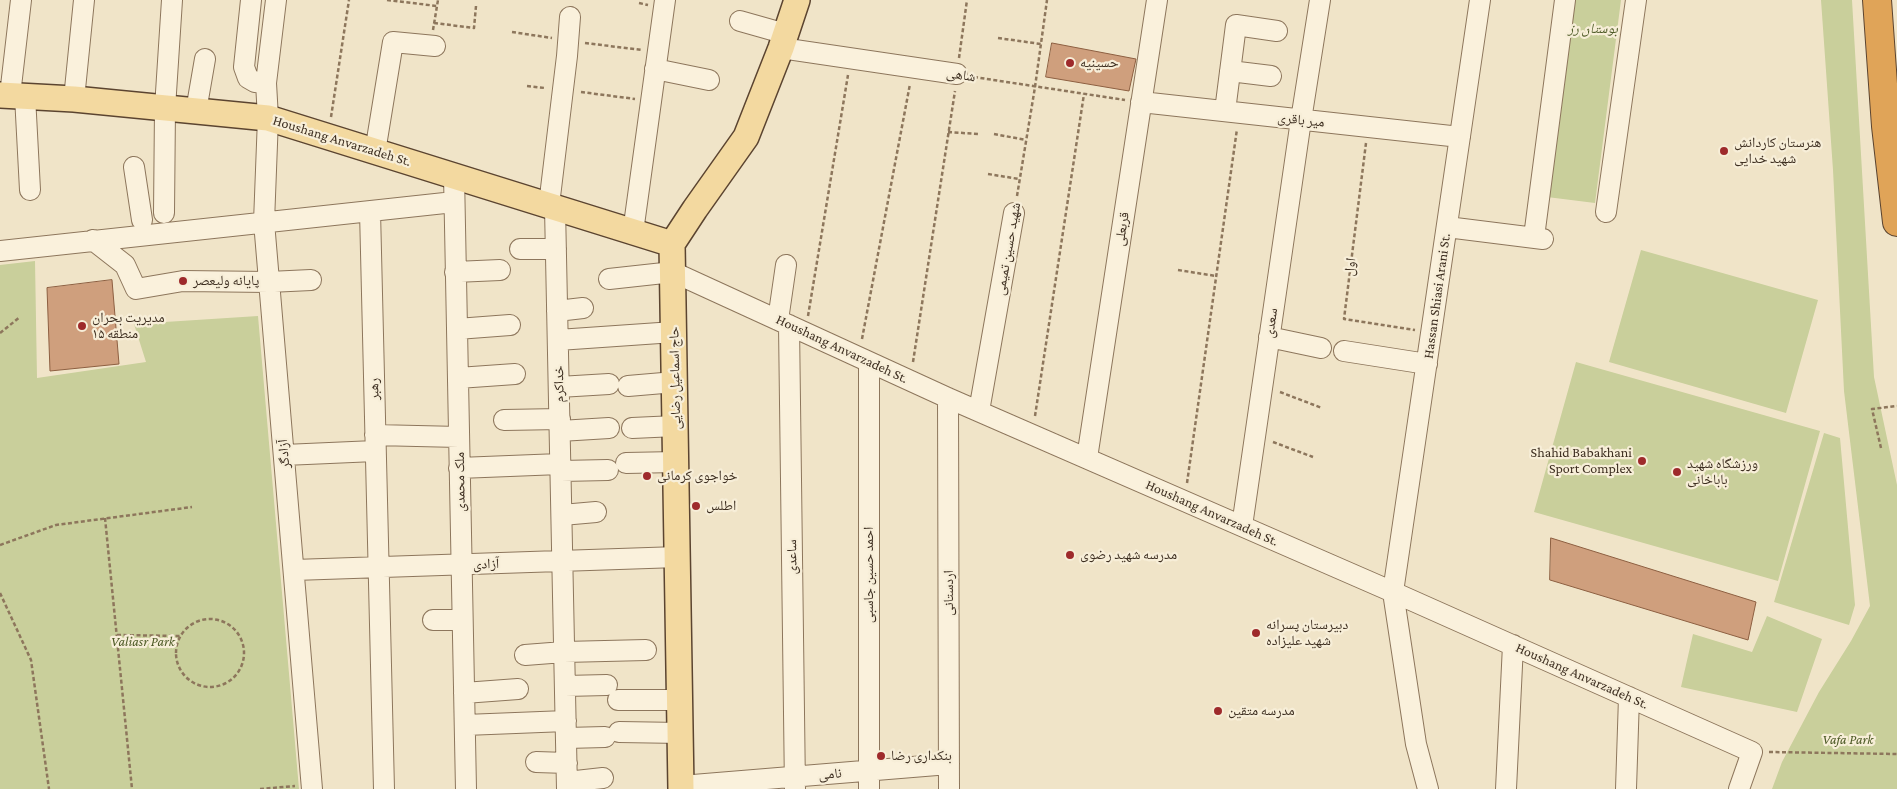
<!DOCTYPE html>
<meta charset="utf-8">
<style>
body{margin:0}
canvas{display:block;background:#f0e4c8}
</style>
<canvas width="1897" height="789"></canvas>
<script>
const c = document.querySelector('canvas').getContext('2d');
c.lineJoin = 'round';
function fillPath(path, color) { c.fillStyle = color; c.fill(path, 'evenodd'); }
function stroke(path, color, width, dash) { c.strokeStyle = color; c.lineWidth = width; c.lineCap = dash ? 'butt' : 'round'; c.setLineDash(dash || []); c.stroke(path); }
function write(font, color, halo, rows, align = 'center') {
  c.font = font + ' "Crimson Pro","Noto Naskh Arabic",serif'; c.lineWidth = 4.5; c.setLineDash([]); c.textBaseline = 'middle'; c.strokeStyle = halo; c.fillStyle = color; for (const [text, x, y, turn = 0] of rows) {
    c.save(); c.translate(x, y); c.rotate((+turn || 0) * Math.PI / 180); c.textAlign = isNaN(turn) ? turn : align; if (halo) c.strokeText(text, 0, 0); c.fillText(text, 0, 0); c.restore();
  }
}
fillPath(new Path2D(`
 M1572,0H1621L1595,203L1547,197Z
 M1821,0H1852L1874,377L1897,485V789H1772L1782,762L1819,692L1851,641L1870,606L1844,391L1833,170Z
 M1641,250L1818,300L1786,413L1609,362Z
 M35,261L37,378L146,362L134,324L258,316L299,789H0V265Z
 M1576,362L1820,431L1778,581L1534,512Z
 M1824,433L1840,438L1855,605L1849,625L1774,602Z
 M1767,616L1822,639L1797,712L1681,687L1693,634L1752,652Z`), '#c9cf9b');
const building = new Path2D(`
 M1052,43L1136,59L1129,91L1046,77Z
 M112,280L119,364L50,371L47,288Z
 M1551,538L1756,602L1748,640L1550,580Z`);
fillPath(building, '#cf9f7d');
stroke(building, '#8d5f41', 1);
const minor = new Path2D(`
 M251,0L244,67L248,78L255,82L266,83
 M276,0L266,83L268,118L264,222L312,789
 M740,21L786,34
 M781,48L957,74
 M655,69L709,80
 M1230,71L1271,76
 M10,95L21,0
 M25,96L30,190
 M74,99L84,0
 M1141,102L1460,137
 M196,111L205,59
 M1225,111L1236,25L1277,31
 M375,152L393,42L435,46
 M134,167L142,220
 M454,175L466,789
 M549,205L567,56L570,17
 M555,208L567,789
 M370,211L384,789
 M1606,212L1636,0
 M164,213L165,108L172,0
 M1447,227L1543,239
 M633,232L665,0
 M1534,237L1565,0
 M93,240L125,265L136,289L183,281L269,282L311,280
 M520,249H556
 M0,251L454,202
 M455,272L500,270
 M609,279L673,272L948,398L1393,592L1752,752L1739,789
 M557,311L583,308
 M778,320L786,265
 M789,325L795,789
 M457,329L510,325
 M1269,337L1321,348
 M558,340L674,332
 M1344,351L1427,364
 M458,378L515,374
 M628,386L675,382
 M559,387L609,384
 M948,398L949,789
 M979,411L1014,213
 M504,420L560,419
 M632,428L676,426
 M560,431L609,428
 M375,435L459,437
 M284,455L375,451
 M1087,458L1157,0
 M626,463L676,462
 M459,468L560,464
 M561,471L608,470
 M562,515L596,512
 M1242,526L1301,120L1320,0
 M294,570L678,557
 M433,620H462
 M525,655L564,652L646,650
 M565,686L607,685
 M464,693L518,689
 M618,700H680
 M465,725L566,721
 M619,732L681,733
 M566,738L605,737
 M536,762L567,763
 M567,782L603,778
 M681,786L949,764
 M869,789V362
 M1428,789L1416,744L1393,592L1480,0
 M1506,789L1513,645
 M1626,789L1629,697`);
const major = new Path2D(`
 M0,95L74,99L268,118L672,244
 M681,789L672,244L695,209L746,137L781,48L797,0`);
const highway = new Path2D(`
 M1877,0L1886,126L1897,222`);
stroke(minor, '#8d765c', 22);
stroke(major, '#5b4430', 28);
stroke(highway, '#5b4430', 30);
stroke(new Path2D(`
 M387,0L437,6
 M639,3L648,5
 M434,23L474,28L476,6
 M433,30L438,0
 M512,32L552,38
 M998,38L1041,44
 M585,43L642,50
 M959,58L967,0
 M974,77L1125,100
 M527,86L545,88
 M581,92L635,99
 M331,117L349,0
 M948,132L978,134
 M994,134L1026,140
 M1366,143L1344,319L1415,330
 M988,174L1019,179
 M1017,196L1035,87L1047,0
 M1178,270L1216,276
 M808,316L848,75
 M0,333L20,317
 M862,339L910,84
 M913,362L955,91
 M1280,392L1322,408
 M1035,416L1084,94
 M1273,442L1313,457
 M1881,448L1872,409L1897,406
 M1187,483L1237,129
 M105,518L132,789
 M0,545L56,525L192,507
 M0,593L31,660L49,789
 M176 653a34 34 0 1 1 68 0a34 34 0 1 1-68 0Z
 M117,635L181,636
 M1769,752L1897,754
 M260,789L295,786`), '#8d765c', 2.5, [4, 2.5]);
stroke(minor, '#faf1dc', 20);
stroke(major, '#f3d9a0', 25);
stroke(highway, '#e0a458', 28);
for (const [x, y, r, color] of [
 [1070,63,5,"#9e2a2b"],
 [1724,151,5,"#9e2a2b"],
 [183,281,5,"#9e2a2b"],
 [82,326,5,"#9e2a2b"],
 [1642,461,5,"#9e2a2b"],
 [1677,472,5,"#9e2a2b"],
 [647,476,5,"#9e2a2b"],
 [696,506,5,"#9e2a2b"],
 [1070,555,5,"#9e2a2b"],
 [1256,633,5,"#9e2a2b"],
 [1218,711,5,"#9e2a2b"],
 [881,756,5,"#9e2a2b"]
]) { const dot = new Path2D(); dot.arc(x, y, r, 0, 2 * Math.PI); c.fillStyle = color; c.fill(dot); stroke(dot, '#f7eed8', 2); }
write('italic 14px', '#4d5a26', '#f7eed8', [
 ["بوستان رز",1593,29],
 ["Valiasr Park",143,642],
 ["Vafa Park",1848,740]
]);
write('14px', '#3d2e20', '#f7eed8', [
 ["حسینیه",1080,63],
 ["هنرستان کاردانش",1734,143],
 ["شهید خدایی",1734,159],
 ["پایانه ولیعصر",193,281],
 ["مدیریت بحران",92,318],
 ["منطقه ۱۵",92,334],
 ["Shahid Babakhani",1632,453,"right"],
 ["Sport Complex",1632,469,"right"],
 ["ورزشگاه شهید",1687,464],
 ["باباخانی",1687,480],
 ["خواجوی کرمانی",657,476],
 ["اطلس",706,506],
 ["مدرسه شهید رضوی",1080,555],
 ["دبیرستان پسرانه",1266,625],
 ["شهید علیزاده",1266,641],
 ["مدرسه متقین",1228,711],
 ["بنکداری رضا",891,756]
], 'left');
write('14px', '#3d2e20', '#f7eed8', [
 ["شاهی",961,75,9],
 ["میر باقری",1301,120,6],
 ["Houshang Anvarzadeh St.",342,141,17],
 ["قربعلی",1122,229,-81],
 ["شهید حسین تمیمی",1008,249,-80],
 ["اول",1350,267,-83],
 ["Hassan Shiasi Arani St.",1437,296,-82],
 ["سعدی",1271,323,-82],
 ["Houshang Anvarzadeh St.",842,349,25],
 ["حاج اسماعیل رضایی",675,378,-91],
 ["خداکرم",559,384,-91],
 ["رهبر",374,389,-91],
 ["آزادگر",284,454,-95],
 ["ملک محمدی",460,482,-91],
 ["Houshang Anvarzadeh St.",1212,513,24],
 ["ساعدی",792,557,-91],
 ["آزادی",486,564,-2],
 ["احمد حسین جاسبی",869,575,-90],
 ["اردستانی",949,593,-90],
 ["Houshang Anvarzadeh St.",1582,676,24],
 ["نامی",830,774,-5]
]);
</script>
